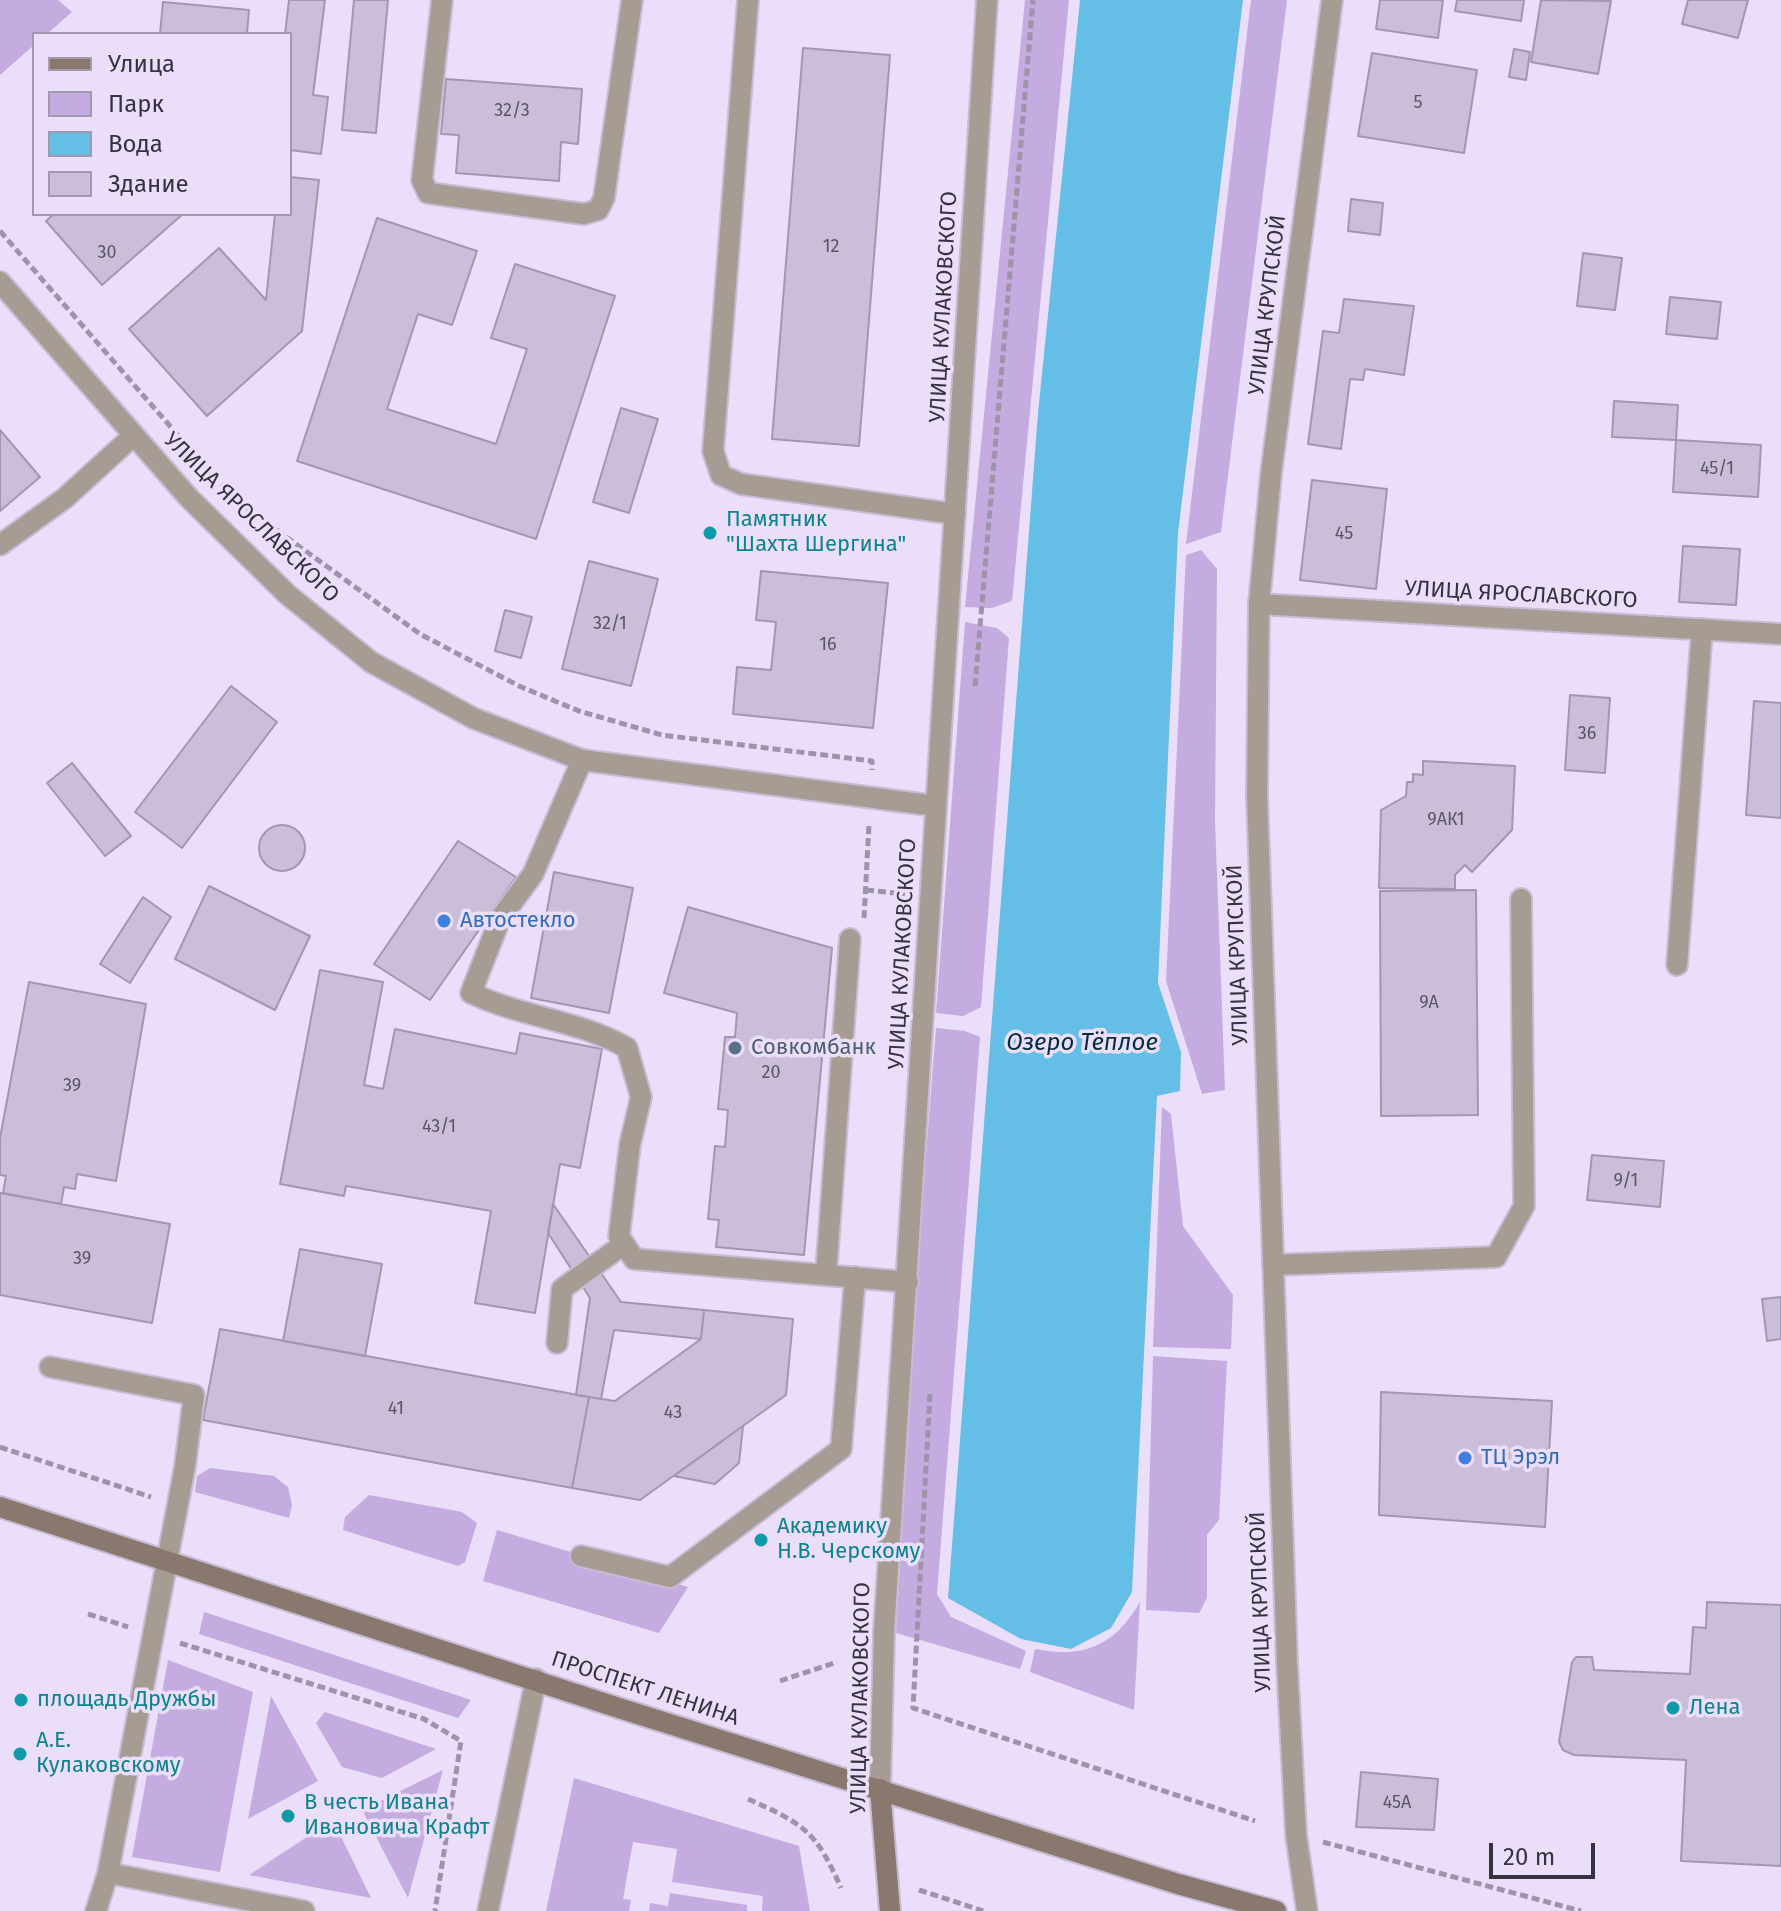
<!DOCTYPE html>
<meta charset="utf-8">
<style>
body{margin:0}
#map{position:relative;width:1781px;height:1911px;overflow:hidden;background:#ebdefa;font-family:"Fira Sans",sans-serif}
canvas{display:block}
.legend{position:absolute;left:32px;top:32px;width:260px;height:184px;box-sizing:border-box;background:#ebdefa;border:2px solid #a399ae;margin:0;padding:10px 14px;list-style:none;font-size:24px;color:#37323d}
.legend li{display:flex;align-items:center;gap:16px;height:40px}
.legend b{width:40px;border:2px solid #a399ae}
.scale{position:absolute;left:1489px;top:1843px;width:106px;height:36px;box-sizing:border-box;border:4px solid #37323d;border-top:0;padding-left:10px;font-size:24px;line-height:28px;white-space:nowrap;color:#37323d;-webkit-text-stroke:6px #ebdefa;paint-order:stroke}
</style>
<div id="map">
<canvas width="1781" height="1911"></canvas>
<ul class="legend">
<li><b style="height:10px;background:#89786e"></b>Улица</li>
<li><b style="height:22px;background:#c4abe0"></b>Парк</li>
<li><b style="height:22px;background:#65bee5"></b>Вода</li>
<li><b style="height:22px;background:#cabed9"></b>Здание</li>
</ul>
<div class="scale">20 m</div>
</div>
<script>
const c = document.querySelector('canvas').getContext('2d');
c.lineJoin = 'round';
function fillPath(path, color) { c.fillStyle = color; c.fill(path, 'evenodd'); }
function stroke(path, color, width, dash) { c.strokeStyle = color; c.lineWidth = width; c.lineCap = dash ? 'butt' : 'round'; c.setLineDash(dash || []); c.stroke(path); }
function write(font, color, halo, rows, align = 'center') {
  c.font = font + ' "Fira Sans",sans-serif'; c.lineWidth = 7; c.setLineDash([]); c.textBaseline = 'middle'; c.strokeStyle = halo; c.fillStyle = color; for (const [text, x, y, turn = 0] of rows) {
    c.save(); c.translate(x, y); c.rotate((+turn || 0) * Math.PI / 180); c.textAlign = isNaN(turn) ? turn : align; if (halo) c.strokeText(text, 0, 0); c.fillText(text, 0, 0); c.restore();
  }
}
fillPath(new Path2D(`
 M0,0H58L72,12L47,34H34V45L0,75Z
 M1025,0H1069L1012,601L992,608L965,607Z
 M1251,0H1287L1221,532L1186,544Z
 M1201,550L1217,569L1215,821L1225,1090L1202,1094L1166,981L1186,555Z
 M965,622L997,628L1009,638L981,1007L963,1016L936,1013Z
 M936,1028L965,1031L980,1037L937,1594L951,1617L1026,1651L1020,1669L896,1633L918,1254Z
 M1162,1107L1171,1114L1183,1226L1233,1295L1231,1349L1153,1347Z
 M1153,1356L1227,1361L1219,1520L1207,1535V1598L1199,1613L1146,1610Z
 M210,1468L274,1476L288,1487L292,1505L289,1518L195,1492L197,1476Z
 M369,1495L462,1512L477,1523L465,1562L458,1566L343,1530L345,1517Z
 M497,1530L688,1587L659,1633L483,1581Z
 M1140,1602L1134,1710L1030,1672L1035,1649C1085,1659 1115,1645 1140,1602Z
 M204,1612L471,1700L458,1718L199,1634Z
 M168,1660L253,1692L220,1872L132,1857Z
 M271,1696L318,1781L248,1819Z
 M325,1712L436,1749L382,1778L342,1767L316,1723Z
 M443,1770L408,1898L362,1810Z
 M574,1778L799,1846L810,1911H762L763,1896L672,1882L677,1849L633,1842L623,1899L631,1900L629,1911H546Z
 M333,1820L371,1898L249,1875Z
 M670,1893L747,1905V1911H649L650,1903L668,1906Z`), '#c4abe0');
fillPath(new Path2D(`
 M1080,0H1243L1178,533L1158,983L1181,1052L1180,1091L1157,1096L1132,1592L1111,1628L1071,1649L1021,1639L948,1598L1038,413Z`), '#65bee5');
const building = new Path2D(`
 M289,0H325L313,95L328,97L321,154L290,150V34H285Z
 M354,0H388L376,133L342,130Z
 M1380,0H1443L1438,38L1376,29Z
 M1457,0H1524L1521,21L1455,11Z
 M1541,0L1611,1L1598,74L1531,62Z
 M1688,0H1748L1738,38L1682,24Z
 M163,2L249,10L247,34H160Z
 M803,48L890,55L859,446L772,439Z
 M1514,49L1530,52L1526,80L1509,77Z
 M1372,53L1477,70L1464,153L1358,136Z
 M446,79L582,89L578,144L561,142L559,181L456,173L459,135L441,134Z
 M290,177L319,180L302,331L207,416L129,329L219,248L266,300L275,214H290Z
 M1351,199L1383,203L1380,235L1348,231Z
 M54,214H183L102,285L46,221Z
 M377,218L477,251L452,325L418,314L387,409L496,444L527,349L491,338L515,264L615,296L536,539L297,461Z
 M1583,253L1622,258L1615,310L1577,306Z
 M1670,297L1721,302L1717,339L1666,334Z
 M1344,299L1414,306L1404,375L1365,369L1363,380L1350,379L1341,449L1308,444L1323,331L1339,333Z
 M1614,401L1678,405L1676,440L1612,437Z
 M621,408L658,419L629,513L593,502Z
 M0,430L40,477L0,511Z
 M1676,440L1761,445L1758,497L1673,492Z
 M1312,480L1387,489L1376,589L1300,580Z
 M1683,546L1740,549L1736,605L1679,602Z
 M589,561L658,579L631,686L562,669Z
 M761,571L888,583L873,728L733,714L737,667L771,670L776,622L756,620Z
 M505,610L532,617L521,658L495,651Z
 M231,686L277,722L182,848L135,812Z
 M1570,695L1610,698L1605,773L1565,770Z
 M1754,701L1781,703V818L1746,815Z
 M1423,761L1515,766L1512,830L1472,872L1465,865L1455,875V889L1379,888L1381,810L1406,796L1407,782H1413V774L1423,775Z
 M72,763L131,836L105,856L47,783Z
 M259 848a23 23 0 1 1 46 0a23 23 0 1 1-46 0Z
 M458,841L516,877L430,1000L374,964Z
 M554,872L633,888L609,1013L531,998Z
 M209,886L310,936L275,1010L175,959Z
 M1476,890L1478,1115L1381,1116L1380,891Z
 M143,897L171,917L130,983L100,964Z
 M688,907L832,948L804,1255L716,1247L719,1220L708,1219L715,1146L725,1147L728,1110L718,1109L725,1037H735L737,1013L664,993Z
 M320,970L383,982L364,1085L383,1089L395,1029L516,1054L520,1033L602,1049L580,1168L560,1164L535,1313L475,1303L491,1211L346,1186L344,1196L280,1184Z
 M29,982L146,1004L116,1181L77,1174L75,1189L64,1187L61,1204L3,1193L6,1176L0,1175V1138Z
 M1592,1155L1664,1161L1660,1207L1587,1200Z
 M0,1193L170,1224L152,1323L0,1295Z
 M553,1204L621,1302L704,1310L701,1339L614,1330L601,1399L576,1395L590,1298L548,1233Z
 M300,1249L382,1264L365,1356L283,1341Z
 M1781,1297V1339L1767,1341L1762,1299Z
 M704,1310L793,1319L786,1395L640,1500L572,1488L589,1397L615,1401L701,1339Z
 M220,1329L589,1397L572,1488L203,1420Z
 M1381,1392L1552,1401L1545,1527L1379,1515Z
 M743,1426L739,1463L715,1484L674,1476Z
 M1707,1602L1781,1605V1866L1681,1861L1686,1760L1574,1755L1563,1750L1559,1742L1572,1662L1576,1657H1592L1594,1670L1690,1674L1693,1627L1706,1628Z
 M1361,1772L1438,1779L1434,1830L1356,1827Z`);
fillPath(building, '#cabed9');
stroke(building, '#a297b0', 2);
const service = new Path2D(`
 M442,0L422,180L428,193L584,214L598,210L604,198L632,0
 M748,0L713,451L721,475L741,484L955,514
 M582,760L533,874L500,919L471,993C521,1017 579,1020 627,1048L641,1097L630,1144L619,1236L634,1259L908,1282
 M1677,965L1702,629
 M826,1275L850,939
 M557,1343L562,1289L624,1244
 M50,1367L194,1395L185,1466L108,1873L304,1911
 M581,1556L670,1577L841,1449L855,1277
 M96,1911L108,1873`);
const minor = new Path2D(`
 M0,545L65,498L133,436
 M1259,604L1781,634
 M1273,1265L1496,1257L1524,1206L1521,899
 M1307,1911L1296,1834L1287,1663L1257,795L1259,604L1271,474L1332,0`);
const tertiary = new Path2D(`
 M0,282L189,498L288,595L371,662L473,718L582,760L936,806
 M880,1789L884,1632L987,0
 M488,1911L536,1679`);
const secondary = new Path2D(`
 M0,1507L622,1709L1178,1884L1276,1911
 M880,1789L890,1911`);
stroke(service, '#c7bcd4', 24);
stroke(minor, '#c7bcd4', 24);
stroke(tertiary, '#c7bcd4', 24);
stroke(secondary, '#c7bcd4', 24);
stroke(new Path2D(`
 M0,231L217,480L249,510L420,634L519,686L579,711L662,735L872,761V770
 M975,686L1033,0
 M866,890L905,894
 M864,918L869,824
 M930,1394L913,1708L1255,1821
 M0,1447L151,1497
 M88,1614L128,1627
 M180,1643L424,1719L461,1741L435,1911
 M780,1681L837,1662
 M748,1799C804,1824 816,1831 841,1888
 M1323,1842L1581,1911
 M919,1890L983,1911`), '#9e94a9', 5, [8, 4]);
stroke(service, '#a79c94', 20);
stroke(minor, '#a79c94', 20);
stroke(tertiary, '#a79c94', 20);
stroke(secondary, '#89786e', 20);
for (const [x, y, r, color] of [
 [710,533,8,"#0f9aa8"],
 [444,921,8,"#3f7fe0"],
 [735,1048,8,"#5c6f8a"],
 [1465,1458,8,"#3f7fe0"],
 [761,1540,8,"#0f9aa8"],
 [21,1700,8,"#0f9aa8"],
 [1673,1708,8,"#0f9aa8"],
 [20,1754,8,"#0f9aa8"],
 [288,1816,8,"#0f9aa8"]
]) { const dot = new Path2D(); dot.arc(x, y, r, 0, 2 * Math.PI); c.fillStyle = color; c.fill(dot); stroke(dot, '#ebdefa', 3); }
write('18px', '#5c5564', null, [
 ["5",1418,103],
 ["32/3",512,111],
 ["12",831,247],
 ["30",107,253],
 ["45/1",1717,469],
 ["45",1344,534],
 ["32/1",610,624],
 ["16",828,645],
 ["36",1587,734],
 ["9АК1",1446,820],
 ["9А",1429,1003],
 ["20",771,1073],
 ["39",72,1086],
 ["43/1",439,1127],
 ["9/1",1626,1181],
 ["39",82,1259],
 ["41",396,1409],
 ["43",673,1413],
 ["45А",1397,1803]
]);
write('22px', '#37323d', '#ebdefa', [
 ["УЛИЦА КРУПСКОЙ",1268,305,-83],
 ["УЛИЦА КУЛАКОВСКОГО",944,307,-87],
 ["УЛИЦА ЯРОСЛАВСКОГО",251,518,44],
 ["УЛИЦА ЯРОСЛАВСКОГО",1521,595,3],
 ["УЛИЦА КУЛАКОВСКОГО",903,954,-87],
 ["УЛИЦА КРУПСКОЙ",1238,955,-92],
 ["УЛИЦА КРУПСКОЙ",1261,1602,-92],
 ["ПРОСПЕКТ ЛЕНИНА",645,1689,18],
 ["УЛИЦА КУЛАКОВСКОГО",861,1698,-89]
]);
write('22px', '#0d838f', '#ebdefa', [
 ["Памятник",726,520],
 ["\"Шахта Шергина\"",726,545],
 ["Академику",777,1527],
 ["Н.В. Черскому",777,1552],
 ["площадь Дружбы",37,1700],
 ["Лена",1689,1708],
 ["А.Е.",36,1741],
 ["Кулаковскому",36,1766],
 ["В честь Ивана",304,1803],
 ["Ивановича Крафт",304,1828]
], 'left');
write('22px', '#366cbe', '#ebdefa', [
 ["Автостекло",460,921],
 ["ТЦ Эрэл",1481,1458]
], 'left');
write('22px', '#4e5e75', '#ebdefa', [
 ["Совкомбанк",751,1048]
], 'left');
write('italic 24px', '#032e3e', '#ebdefa', [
 ["Озеро Тёплое",1082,1043]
]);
</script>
